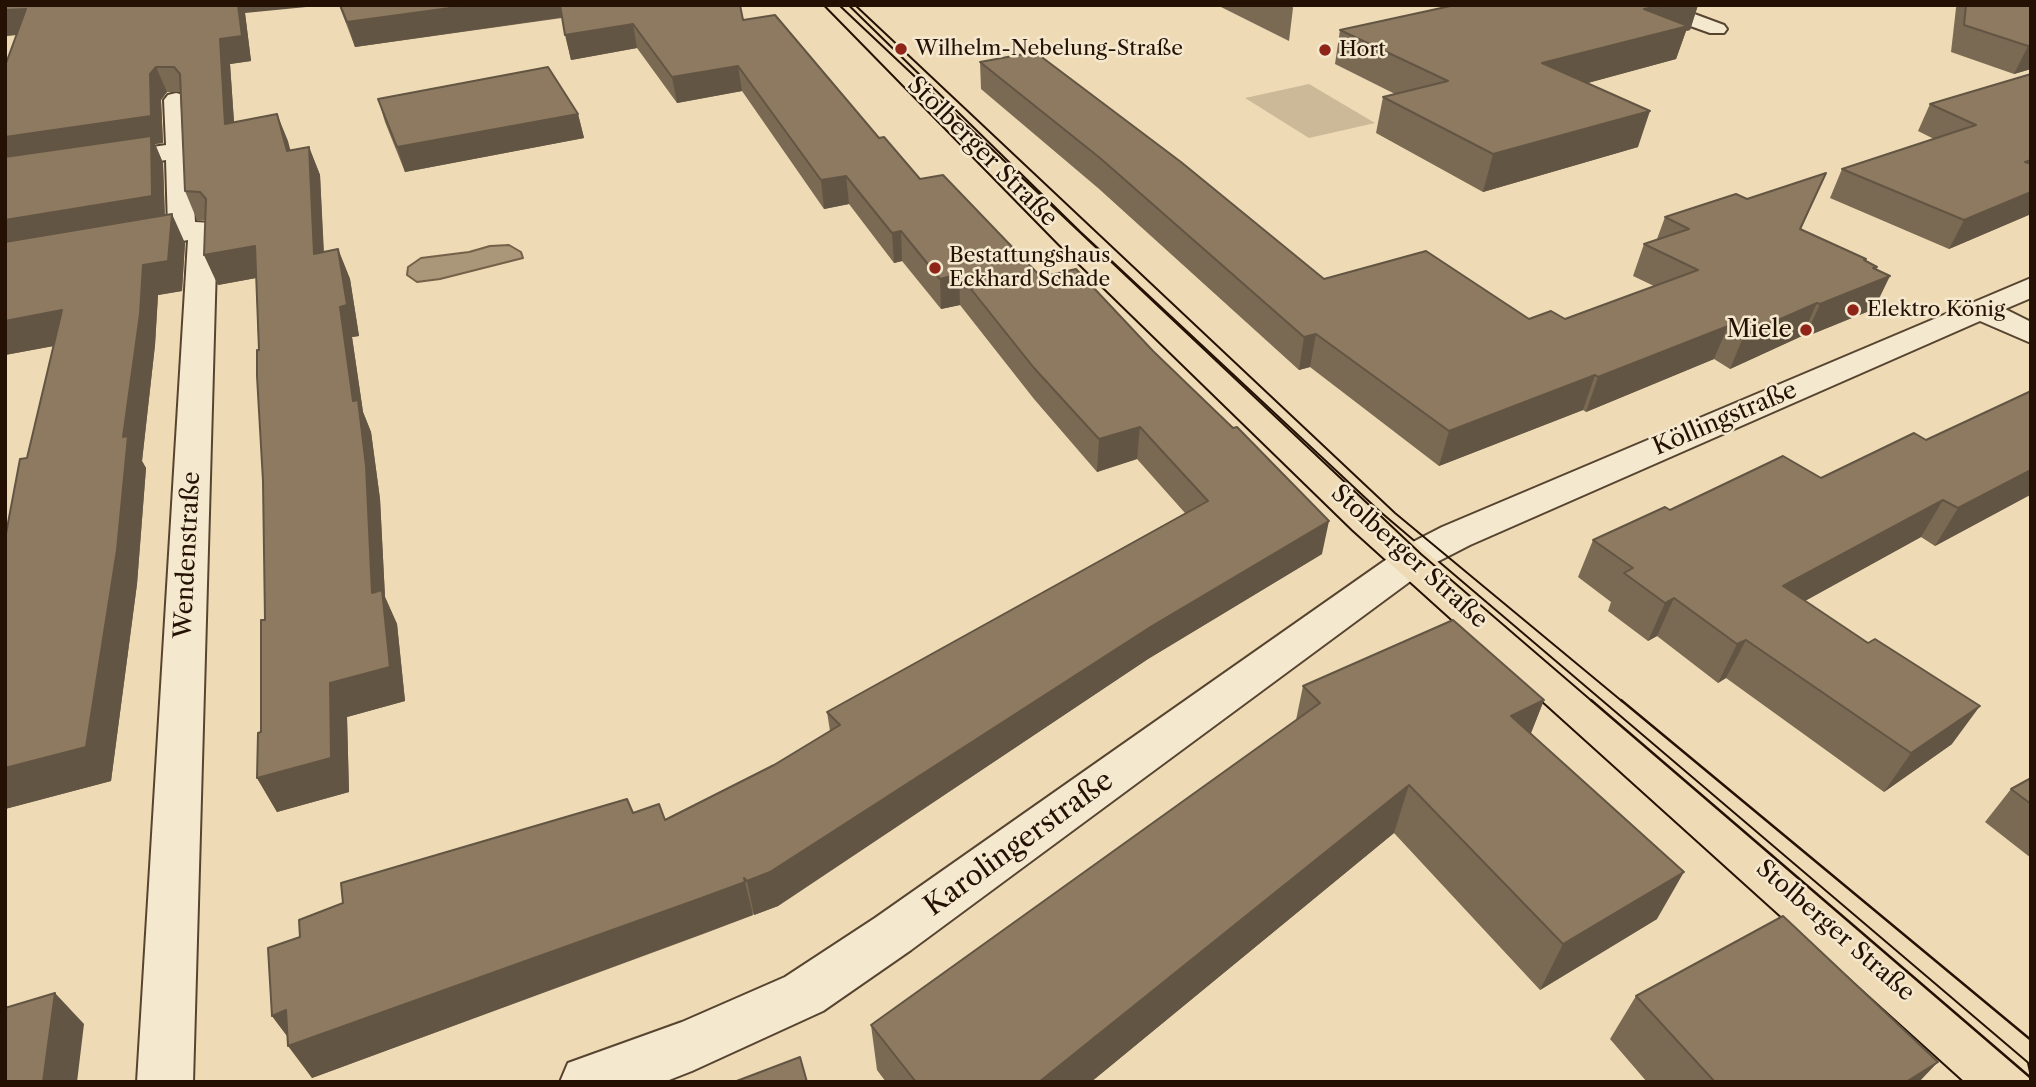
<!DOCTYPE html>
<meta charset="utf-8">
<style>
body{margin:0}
#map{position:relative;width:2036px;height:1087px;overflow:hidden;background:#eedbb5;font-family:"Libre Caslon Text",serif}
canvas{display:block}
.frame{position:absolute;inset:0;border:7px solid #251103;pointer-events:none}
</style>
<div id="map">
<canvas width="2036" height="1087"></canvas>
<div class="frame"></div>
</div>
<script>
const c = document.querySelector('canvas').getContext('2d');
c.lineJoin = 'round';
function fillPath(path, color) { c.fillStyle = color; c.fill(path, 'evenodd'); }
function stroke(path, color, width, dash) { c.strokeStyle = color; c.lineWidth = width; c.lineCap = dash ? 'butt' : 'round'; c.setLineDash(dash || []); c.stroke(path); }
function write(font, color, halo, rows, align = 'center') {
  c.font = font + ' "Libre Caslon Text",serif'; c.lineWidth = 5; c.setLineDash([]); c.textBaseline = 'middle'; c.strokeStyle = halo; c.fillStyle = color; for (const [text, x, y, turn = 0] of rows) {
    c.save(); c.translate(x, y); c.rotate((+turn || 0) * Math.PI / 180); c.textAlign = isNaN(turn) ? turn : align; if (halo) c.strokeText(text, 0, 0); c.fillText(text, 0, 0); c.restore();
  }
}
fillPath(new Path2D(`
 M1309,84L1375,123L1309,138L1245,98Z`), '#ccb997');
const water = new Path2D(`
 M509,245L521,252L523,258L440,279L417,282L407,275L408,267L421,258L469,252L490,246Z`);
fillPath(water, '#aa9678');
stroke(water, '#756149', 2);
const minor = new Path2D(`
 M1640,5H1670L1724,25L1727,29L1724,33H1710L1643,9Z
 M176,93L184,95L188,100L195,222L213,223L217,229L193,1082H137L188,240L128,251L118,249L114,243L118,237L168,227L166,160L5,185V169L166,145L164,100L168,95Z
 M2031,278V298L2005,309L2031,322V343L1980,321L1470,545L1435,563L911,950L823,1011L692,1071L664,1082H560L568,1063L682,1022L785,977L875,918L1407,545L1442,527Z`);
const major = new Path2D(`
 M825,5H847L1079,232L1379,512L2027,1063L2031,1082H1965L1353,530L1059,244Z`);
stroke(minor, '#574430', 4);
stroke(major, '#251103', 4);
fillPath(minor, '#f4e8cf');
fillPath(major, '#eedbb5');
stroke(new Path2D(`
 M839,5L1421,554L1593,702
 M855,5L1395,513L1623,702`), '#251103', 2);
stroke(new Path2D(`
 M1591,700L2031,1078
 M1621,700L2031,1040`), '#251103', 2.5);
fillPath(new Path2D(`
 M5,5L245,13L251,61L230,64L234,122L277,114L290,150L309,147L320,175L324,252L338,249L350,279L359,336L352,337L363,412L371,432L380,499L385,597L397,624L405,701L347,717L349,792L277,812L257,778L261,732L265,620L263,481L256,278L218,285L204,255L206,220H197L185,191L180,92H167L161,100L163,143L155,144L163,163L165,215L185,243L182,291L158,295L155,345L142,461L146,468L137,584L111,781L5,809V539L27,458L54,346L5,355L16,35L5,36Z
 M339,5H740L743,20L879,138L920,179L1041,277L1322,554L1148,659L778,906L754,915L752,912L753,915L706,933L312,1078L288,1037L272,1016L633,813L665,820L774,765L830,731L827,712L1185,513L1137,459L1097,472L1034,399L960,305L941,309L902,261L894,263L849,204L824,209L742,91L677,103L637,48L571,60L562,18L355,47Z
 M1217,5H1292L1293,8L1289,41Z
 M1455,5H1698L1690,30L1686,31L1676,59L1587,83L1638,147L1483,192L1376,133L1383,97L1395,94L1335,64L1340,30Z
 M1957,5H2031V69L2014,74L1951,52L1956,8Z
 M980,62L1324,279L1529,319H1565L1654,286L1633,276L1644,244L1657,239L1665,217L1747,199L1826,173L1801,229L1866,259L1865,261L1877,267L1876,269L1874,309L1805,337L1802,336L1730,369L1714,359L1586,412L1583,410L1439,466L1310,367L1299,370L1098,188L981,89Z
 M2031,74V214L1949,249L1830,198L1842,169L1934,139L1918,131L1930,104Z
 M378,99L578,114L584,138L405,172L385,122Z
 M2031,391V497L2028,496L1935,546L1921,537L1805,601L1952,744L1884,792L1726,678L1718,683L1657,636L1648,641L1608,611L1611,602L1578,577L1593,540L1670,510L1821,478L1926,440Z
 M1303,686L1544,700L1531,733L1657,919L1540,990L1394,833L1091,1082H886L877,1070L871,1025L1296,720Z
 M2031,778V858L1985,822L2011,789Z
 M1636,996L1919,1082H1647L1610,1039Z`), '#7a6953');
fillPath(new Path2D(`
 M238,5H327L245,13L251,61L230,64L236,151L225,124L220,39Z
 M472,5H561L564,17L355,47L347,22Z
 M1664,5H1698L1690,30L1686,31L1676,59L1533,98L1542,63L1644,9Z
 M26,9L37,33L5,36V10Z
 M633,24L637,48L571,60L565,35Z
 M2031,45V69L2014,74L2028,46Z
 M738,66L742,91L677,103L672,77Z
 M156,67L167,92L161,100L163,143L155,144L163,163L165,225L5,252V137L150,74Z
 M1650,111L1638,147L1483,192L1493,154Z
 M277,114L288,141L298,179L287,151Z
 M578,114L584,138L405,172L397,147Z
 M309,147L320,175L325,284L314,254Z
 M846,176L849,204L824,209L821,180Z
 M2031,192V214L1949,249L1964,220Z
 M172,214L185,243L182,291L158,295L155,345L142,461L146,468L137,584L111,781L5,809V768L123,437L143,265Z
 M901,231L902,261L894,263L892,233Z
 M255,246L267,276L218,285L204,255Z
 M338,249L350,279L359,336L352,337L363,412L371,432L380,499L385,597L397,624L405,701L347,717L349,792L277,812L257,778L330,683L372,593L353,401L340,307Z
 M1877,267L1868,285L1890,276L1874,309L1805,337L1820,304L1873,268Z
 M959,274L960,305L941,309L940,279Z
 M1817,303L1802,336L1730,369L1744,335Z
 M62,310L80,341L5,355V321Z
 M1728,326L1714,359L1586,412L1598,377Z
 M1316,334L1310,367L1299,370L1304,337Z
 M1595,375L1583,410L1439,466L1449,431Z
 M1140,427L1137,459L1097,472L1099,439Z
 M2031,470V492L2028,496L1935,546L1958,508Z
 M1943,500L1921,537L1763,624L1783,586Z
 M1329,521L1322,554L1148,659L778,906L754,915L747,881L1152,626Z
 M1674,598L1657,636L1648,641L1665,603Z
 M1746,640L1726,678L1718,683L1737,644Z
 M1544,700L1525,748L1511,716Z
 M1980,706L1952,744L1884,792L1911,753Z
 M1409,785L1394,833L1091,1082H1039Z
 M1684,872L1657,919L1540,990L1563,944Z
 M745,882L753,915L312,1078L288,1046L293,1044L272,1016L286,1010Z
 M55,993L84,1024L77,1082H43Z
 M1938,1062L1919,1082H1906Z`), '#635543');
const building = new Path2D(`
 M5,5H238L242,36L220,39L225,124L277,114L287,151L309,147L314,254L338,249L347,305L340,307L353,401L358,400L366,466L372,593L382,590L390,667L330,683L331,758L257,778L258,733L261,732V620H265L263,481L257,376V350H259L255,246L204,255L206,199L200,192L185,191L180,74L174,67H156L150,74L151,116L5,137V66L26,9L5,10Z
 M340,5H472L347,22Z
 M560,5H740L743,20L775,15L879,138L884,137L920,179L943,175L1041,277L1076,269L1153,351L1233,428L1237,427L1329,521L1152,626L770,872L747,881L744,878L745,882L696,900L288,1046L286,1010L272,1016L268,948L300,937L299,920L343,903L341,883L627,799L633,813L659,804L665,820L774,765L840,725L827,712L1208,501L1140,427L1099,439L1034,368L959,274L940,279L901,231L892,233L846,176L821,180L738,66L672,77L633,24L565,35Z
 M1455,5H1664L1644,9L1688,26L1542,63L1650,111L1493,154L1383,97L1448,81L1340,30Z
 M1966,5H2031V45L2028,46L1964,25Z
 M1035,52L1181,162L1324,279L1426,251L1529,319L1551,311L1565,319L1698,270L1644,244L1689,229L1665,217L1736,194L1747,199L1826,173L1800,229L1866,259L1864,260L1877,267L1873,268L1890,276L1820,304L1817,303L1744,335L1728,326L1598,377L1595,375L1449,431L1316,334L1304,337L1100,158L980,62Z
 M548,67L578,114L397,147L378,99Z
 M2031,74V160L2025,162L2031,164V192L1964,220L1842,169L1976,125L1930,104Z
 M151,136L152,196L5,220V157Z
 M172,214L168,261L143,265L140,314L123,437L128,436L117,550L86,747L5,768V539L20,459L27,458L62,310L5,321V242Z
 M2031,391V470L1958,508L1943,500L1783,586L1868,643L1875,639L1980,706L1911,753L1746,640L1737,644L1674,598L1665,603L1624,573L1633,568L1593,540L1665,507L1670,510L1783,456L1821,478L1914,433L1926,440Z
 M1453,620L1544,700L1511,716L1684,872L1563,944L1409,785L1039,1082H916L871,1025L1320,703L1303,686Z
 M2031,778V804L2011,789Z
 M1783,916L1938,1062L1906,1082H1715L1636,996Z
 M55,993L43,1082H5V1008Z
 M800,1057L807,1082H734Z`);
fillPath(building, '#8e7a60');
stroke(building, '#635543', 2);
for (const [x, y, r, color] of [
 [901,49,7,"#8f2418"],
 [1325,50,7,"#8f2418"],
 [935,268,7,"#8f2418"],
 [1853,310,7,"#8f2418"],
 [1806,330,7,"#8f2418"]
]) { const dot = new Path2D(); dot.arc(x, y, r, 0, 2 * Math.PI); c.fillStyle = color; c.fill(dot); stroke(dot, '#f4e8cf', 2.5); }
write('21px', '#251103', '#f4e8cf', [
 ["Wilhelm-Nebelung-Straße",915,49],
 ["Hort",1339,50],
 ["Bestattungshaus",949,256],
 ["Eckhard Schade",949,280],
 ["Elektro König",1867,310]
], 'left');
write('24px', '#251103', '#f4e8cf', [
 ["Stolberger Straße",982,152,45],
 ["Köllingstraße",1725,419,-23],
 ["Wendenstraße",188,555,-87],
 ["Stolberger Straße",1409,557,42],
 ["Stolberger Straße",1835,931,41]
]);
write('24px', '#251103', '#f4e8cf', [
 ["Miele",1792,330]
], 'right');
write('28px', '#251103', '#f4e8cf', [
 ["Karolingerstraße",1019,844,-36]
]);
</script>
